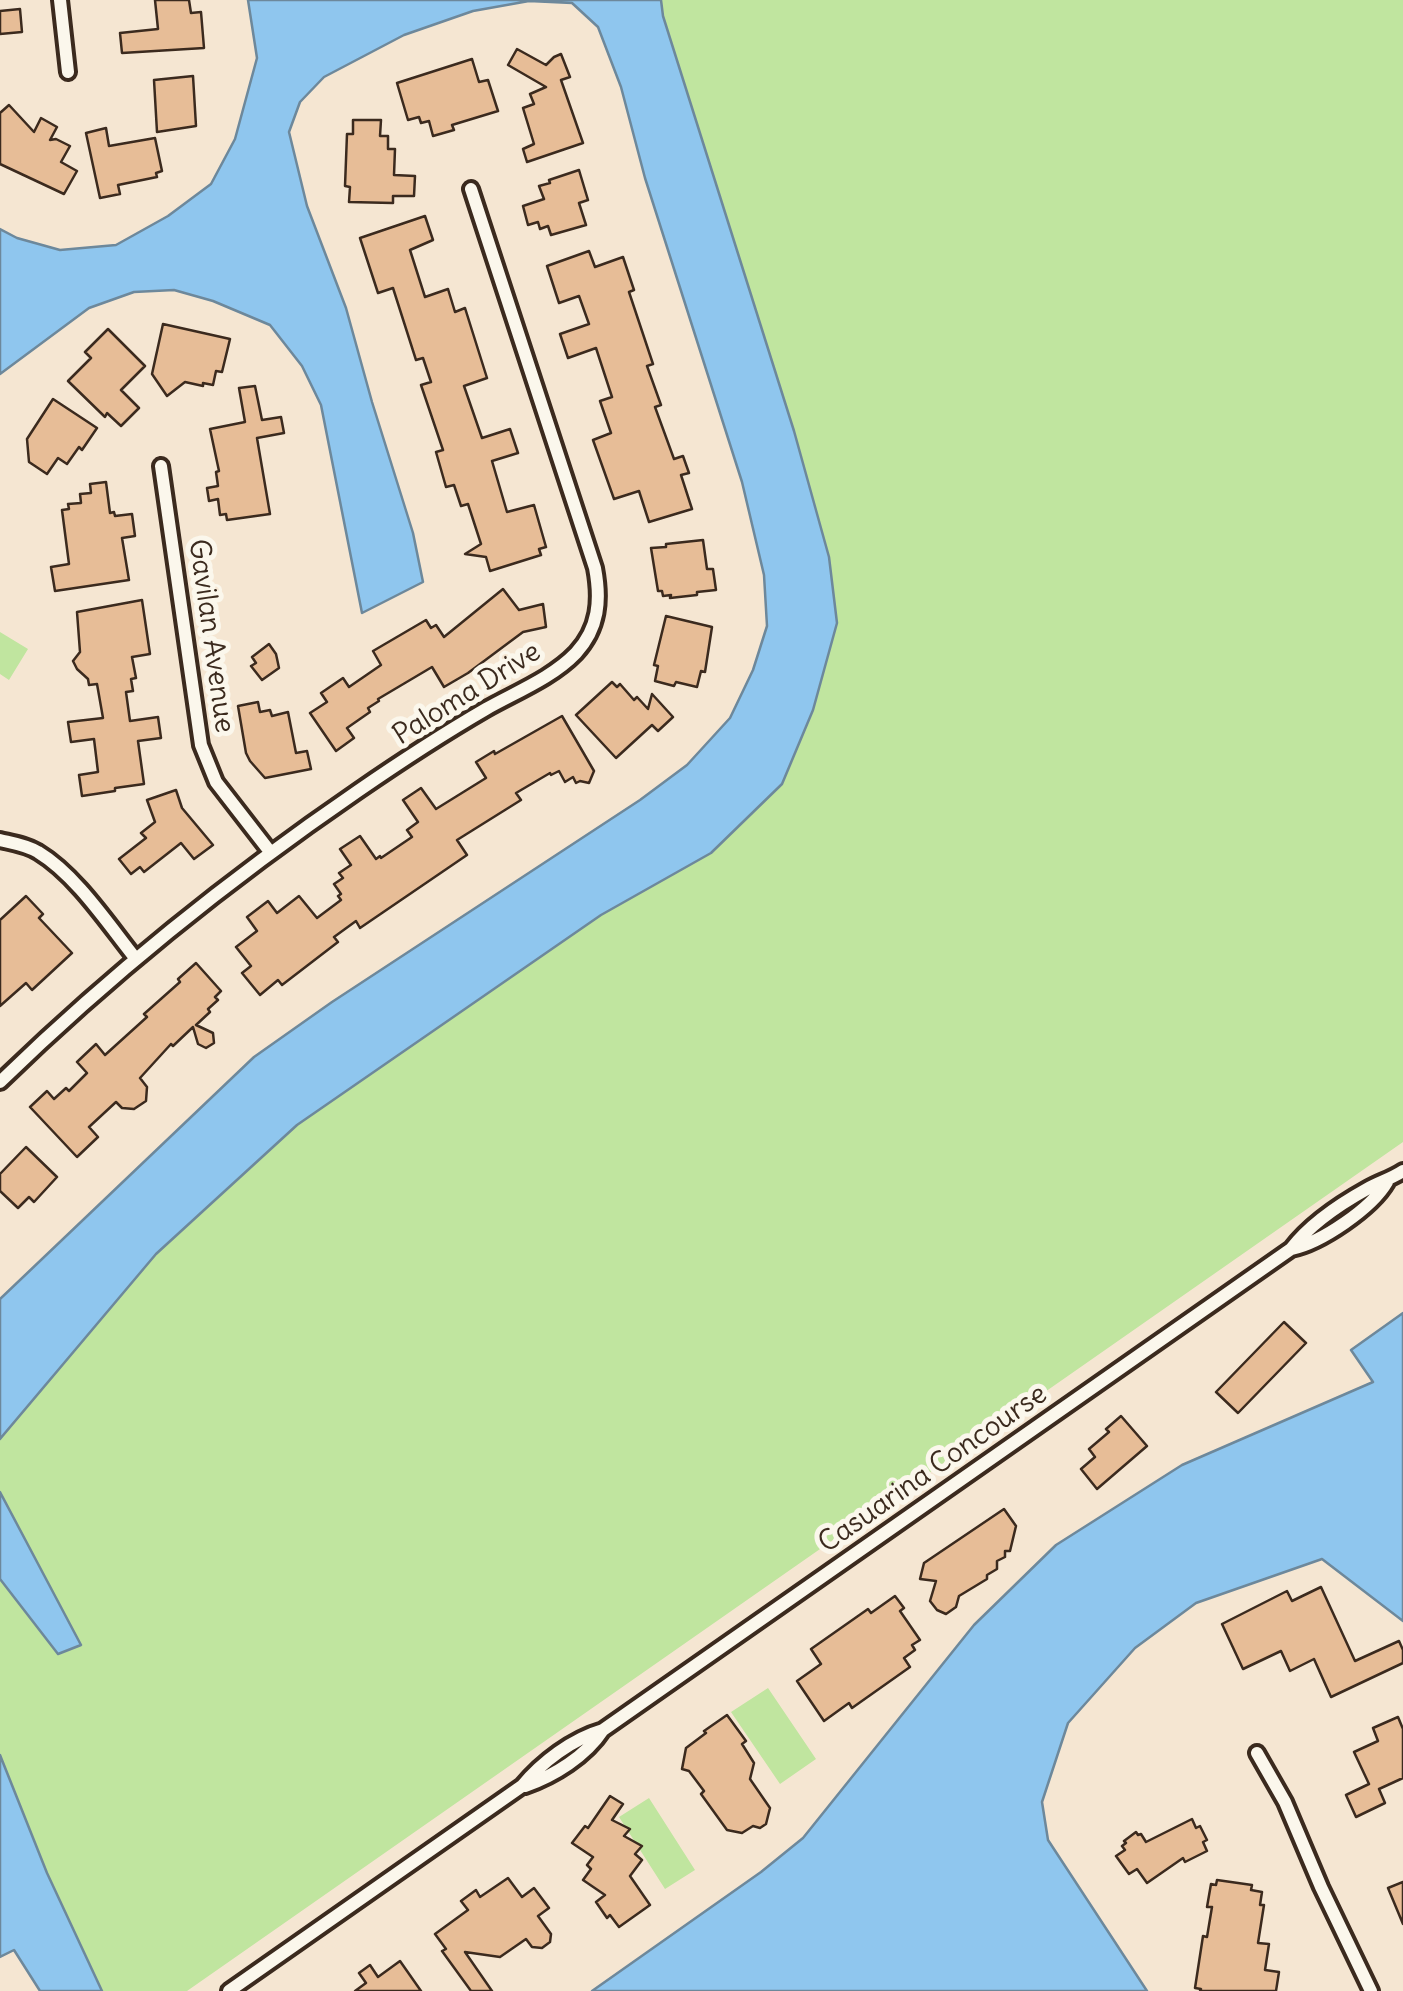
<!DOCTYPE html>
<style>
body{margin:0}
canvas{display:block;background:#f5e6d2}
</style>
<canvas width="1403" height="1991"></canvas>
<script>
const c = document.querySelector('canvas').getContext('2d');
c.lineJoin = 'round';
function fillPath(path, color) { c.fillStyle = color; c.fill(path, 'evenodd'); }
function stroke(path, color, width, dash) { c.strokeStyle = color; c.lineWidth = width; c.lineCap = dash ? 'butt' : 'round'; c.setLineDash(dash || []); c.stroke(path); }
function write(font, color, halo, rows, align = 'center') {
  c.font = font + ' Delius,sans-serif'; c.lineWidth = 10; c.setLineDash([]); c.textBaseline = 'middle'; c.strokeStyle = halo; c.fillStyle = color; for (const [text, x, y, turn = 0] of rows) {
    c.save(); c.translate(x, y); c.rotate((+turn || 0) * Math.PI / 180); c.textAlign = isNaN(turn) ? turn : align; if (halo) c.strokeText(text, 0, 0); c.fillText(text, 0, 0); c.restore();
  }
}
fillPath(new Path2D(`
 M661,0H1403V1142L187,1991H102L47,1873L0,1755V1579L58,1654L23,1538L0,1492V1439L156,1254L297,1125L601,915L711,853L782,784L813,710L837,623L829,557L794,431L663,16Z
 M0,632L28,649L9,680L0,674Z
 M768,1688L816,1759L780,1784L731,1712Z
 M649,1798L695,1870L665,1889L619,1817Z`), '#c0e59f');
const water = new Path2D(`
 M248,0H661L663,16L794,431L829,557L837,623L813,710L782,784L711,853L601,915L297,1125L156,1254L0,1439V1299L254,1057L332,1002L640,800L687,765L730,718L753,670L767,626L764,575L742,482L645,178L621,87L598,27L572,3L529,1L473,11L404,35L324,77L300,102L289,132L307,206L346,308L372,402L413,533L423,582L362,613L321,405L302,366L270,325L213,301L174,290L134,292L89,308L0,374V229L17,238L60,250L116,245L168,216L211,184L235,139L257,58Z
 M1403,1313V1621L1322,1559L1196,1603L1135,1648L1068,1723L1042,1802L1048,1840L1147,1991H592L761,1872L803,1838L974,1625L1056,1545L1182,1465L1373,1382L1351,1350Z
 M0,1492L81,1645L58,1654L0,1579Z
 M0,1755L47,1873L102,1991H40L14,1950L0,1957Z`);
fillPath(water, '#8fc6ee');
stroke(water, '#6d889b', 2.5);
const building = new Path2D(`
 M155,0H189L191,13L201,12L204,48L122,53L120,33L158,29Z
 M20,9L22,32L0,34V11Z
 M517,49L546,65L554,57L561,54L570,77L561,80L583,143L527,162L523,149L534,144L523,108L534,104L530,94L546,87L508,65Z
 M472,59L479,82L488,80L498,111L452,125L454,130L433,136L429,121L421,123L419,117L408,120L397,83Z
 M193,76L196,126L157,132L154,80Z
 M9,105L34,132L41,118L57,127L50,140L56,139L70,146L61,162L77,171L64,194L0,164V113Z
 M353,120H381L380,136H388V149H395L394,175L415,176L414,196H393V203L349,202L350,187L345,186L347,134H353Z
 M106,128L109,146L155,138L162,171L156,173L157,177L118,185L120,194L100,198L86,133Z
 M579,170L588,200L579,203L586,225L551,235L548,226L540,229L538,222L528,225L523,206L544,199L539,186L550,183L549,180Z
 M425,216L433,240L410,250L425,297L448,289L455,312L465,308L487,378L464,386L482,438L510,429L518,453L492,461L507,512L534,505L546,547L539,549L541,555L490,571L486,557L465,554L481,544L468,504L461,506L454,485L446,487L436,452L443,450L421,385L431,382L423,358L416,360L393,288L378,293L360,238Z
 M589,251L595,267L623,257L634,290L629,292L653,364L647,366L661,405L655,407L674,459L683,456L689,473L681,475L692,509L649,522L639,491L614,499L593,440L611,433L600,401L612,397L596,348L568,358L560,334L589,324L579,296L559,303L547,266Z
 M163,324L230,339L222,372L216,371L213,385L203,383V386L185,382L167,396L152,374Z
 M108,329L145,366L121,390L139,408L121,426L107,413L105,417L68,381L91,358L85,352Z
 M255,386L262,420L281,417L284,433L257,438L270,514L227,520L226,514L220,515L218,499L209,501L207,488L218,486L216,472L219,471L210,429L245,422L239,388Z
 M53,399L97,428L82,450L79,447L67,464L58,458L47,474L29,462L27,439Z
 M106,482L110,513L114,512L115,516L132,514L135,536L122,538L129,580L55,591L51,567L69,564L62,510L69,509L68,504L81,503L80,494L91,493L90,484Z
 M703,540L707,569H713L716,590L697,592V595L670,598L671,595L663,596L662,591H658L651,548L666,547V544Z
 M503,589L519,610L543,604L546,627L523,632L468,673L444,687L432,667L378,699L379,701L368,708L370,712L347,728L354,738L336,751L310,713L327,702L321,693L343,678L349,687L381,665L373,651L426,620L431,628L436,625L444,637Z
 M142,600L150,654L132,657L136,678L131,679L133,691L126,692L130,721L158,717L161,738L138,741L144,784L115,788V791L82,796L79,775L98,772L94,739L71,742L68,722L103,718L97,684L89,685L88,679L77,669L73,661L80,652L77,612Z
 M666,616L712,627L705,672L701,671L697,687L676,682L674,686L655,681L658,666L654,665Z
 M269,644L276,654L279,668L262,680L251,666L256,663L252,657Z
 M612,682L617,687L620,684L634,700L637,697L648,709L652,694L673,717L658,731L652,725L616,758L576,715Z
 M258,702L260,712L270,710L272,716L288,712L296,753L307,751L311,769L265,778L250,761L246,753L238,706Z
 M562,716L594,771L589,783L580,781L576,783L573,777L565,782L559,771L551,775L550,773L516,793L521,800L457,840L467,855L360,928L356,921L334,937L338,942L282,985L278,980L260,995L242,973L251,966L236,947L257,931L247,917L268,901L277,913L299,896L317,918L341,900L338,896L341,894L334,884L343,878L339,873L351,865L340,849L360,836L376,859L380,856L381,858L412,837L407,830L418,822L403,800L421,788L436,809L486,778L476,762L494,751L495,754Z
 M176,790L182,808L213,845L194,859L181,843L144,872L140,867L131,874L119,859L146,838L141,833L155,822L147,800Z
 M26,896L43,914L39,918L72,953L32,990L26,983L0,1006V920Z
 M196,963L221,991L215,997L218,1000L208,1009L210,1012L196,1025L213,1033L214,1043L206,1048L198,1044L193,1027L173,1046L171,1044L140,1078L147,1087L146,1101L134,1109L122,1108L116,1102L89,1127L98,1137L77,1157L30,1107L47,1091L54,1099L66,1088L69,1091L87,1073L77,1062L96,1044L105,1055L147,1017L144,1014L180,982L178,979Z
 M26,1147L57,1177L34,1202L29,1197L18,1208L0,1191V1174Z
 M1284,1322L1306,1343L1238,1413L1216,1392Z
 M1121,1416L1147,1446L1097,1489L1081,1469L1095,1457L1089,1449L1109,1432L1106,1429Z
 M1004,1509L1016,1526L1010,1551H1005V1557L997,1561V1569L987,1575V1579L959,1596L956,1607L946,1614L937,1610L930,1601L936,1581L920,1579L924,1563Z
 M1321,1587L1355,1661L1399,1641L1403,1650V1663L1331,1697L1314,1659L1290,1671L1281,1651L1243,1669L1222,1624L1287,1591L1292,1601Z
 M895,1596L904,1608L900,1611L920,1640L912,1645L915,1650L904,1658L910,1667L852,1708L849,1703L824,1721L797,1681L821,1664L811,1649L868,1609L871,1613Z
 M727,1715L746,1741L742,1744L754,1763L750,1779L770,1808L766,1824L760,1828L753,1826L742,1833L727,1830L701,1794L704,1791L689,1771L682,1769L686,1748L706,1733L704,1731Z
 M1398,1717L1403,1729V1778L1379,1789L1385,1803L1356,1817L1346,1795L1369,1784L1354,1752L1378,1741L1373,1728Z
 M610,1796L623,1804L612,1820L630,1829L624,1836L642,1846L635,1854L642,1860L630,1876L650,1905L619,1927L610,1915L607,1918L596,1902L605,1895L583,1880L591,1869L587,1865L593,1857L572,1843L585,1826L588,1828Z
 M1192,1819L1196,1828L1200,1826L1207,1840L1203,1842L1207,1851L1185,1862L1183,1858L1147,1883L1137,1869L1129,1874L1116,1856L1125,1850L1122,1846L1126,1843L1124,1841L1136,1832L1138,1835L1141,1834L1146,1842Z
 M508,1878L522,1897L534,1888L549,1908L538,1916L551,1934L550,1942L542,1948L532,1947L526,1939L500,1957L465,1952L492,1991H471L442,1951L446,1949L435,1934L468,1910L461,1901L476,1890L480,1897Z
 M1217,1880L1252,1885L1251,1890L1262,1892L1260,1905H1264L1258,1943L1269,1944L1265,1970L1279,1972L1276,1991H1200L1201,1989L1195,1988L1203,1936L1207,1937L1212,1907H1207L1211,1884L1216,1885Z
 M1403,1882V1924L1388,1888Z
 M400,1961L421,1991H355L366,1983L359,1973L370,1965L378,1977Z`);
fillPath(building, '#e7bd97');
stroke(building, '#3b2a1e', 2.5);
const minor = new Path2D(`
 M60,0L68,72
 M161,466L201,745L216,782L271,853
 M0,840C13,843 27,845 38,852C76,875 108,924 136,959
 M0,1082C111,974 231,878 358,791C400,762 443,734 486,709C516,692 552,678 576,653C599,628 601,600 595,568L471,189
 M1291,1249C1321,1243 1372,1208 1387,1182
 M1257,1753L1285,1802L1321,1887L1371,1991
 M525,1786C554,1776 586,1756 603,1730
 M229,1991L522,1786C542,1762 572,1739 603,1730L1291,1249C1310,1224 1340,1204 1367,1189C1379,1182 1391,1179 1403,1171`);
stroke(minor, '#3b2a1e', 20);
stroke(minor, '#fbf7ec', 12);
write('28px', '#3b2a1e', '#fbf7ec', [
 ["Gavilan Avenue",211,636,82],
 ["Paloma Drive",467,694,-32],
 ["Casuarina Concourse",933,1469,-35]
]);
</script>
